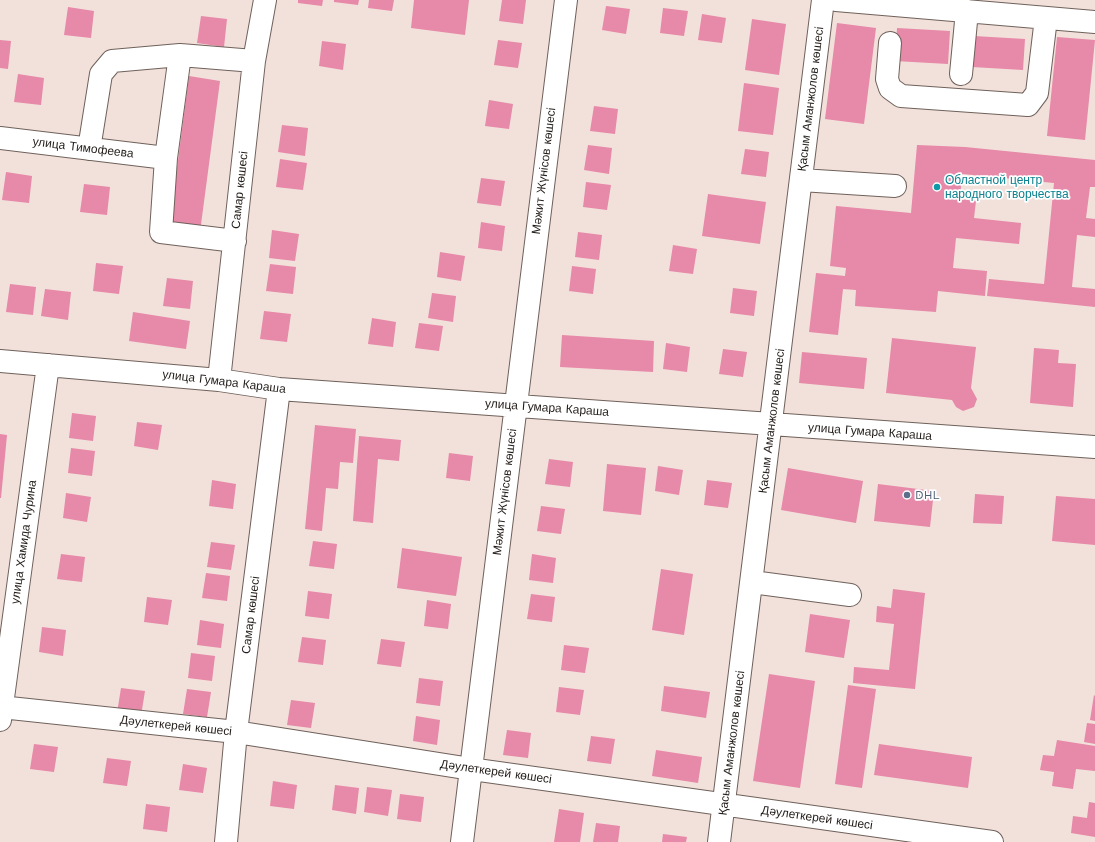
<!DOCTYPE html>
<meta charset="utf-8">
<style>
body{margin:0}
canvas{display:block;background:#f2e0da}
</style>
<canvas width="1095" height="842"></canvas>
<script>
const c = document.querySelector('canvas').getContext('2d');
c.lineJoin = 'round';
function fillPath(path, color) { c.fillStyle = color; c.fill(path, 'evenodd'); }
function stroke(path, color, width, dash) { c.strokeStyle = color; c.lineWidth = width; c.lineCap = dash ? 'butt' : 'round'; c.setLineDash(dash || []); c.stroke(path); }
function write(font, color, halo, rows, align = 'center') {
  c.font = font + ' "Work Sans",sans-serif'; c.lineWidth = 3.5; c.setLineDash([]); c.textBaseline = 'middle'; c.strokeStyle = halo; c.fillStyle = color; for (const [text, x, y, turn = 0] of rows) {
    c.save(); c.translate(x, y); c.rotate((+turn || 0) * Math.PI / 180); c.textAlign = isNaN(turn) ? turn : align; if (halo) c.strokeText(text, 0, 0); c.fillText(text, 0, 0); c.restore();
  }
}
fillPath(new Path2D(`
 M298,0H323L322,6L298,3Z
 M334,0H359L358,5L334,2Z
 M369,0H394L392,11L368,8Z
 M414,0H469L465,35L411,28Z
 M502,0H526L523,24L499,21Z
 M606,6L630,9L626,34L602,30Z
 M68,7L94,11L91,38L64,35Z
 M663,8L688,11L684,36L660,33Z
 M702,14L726,18L722,43L698,40Z
 M201,16L227,19L224,47L197,43Z
 M752,19L786,24L779,75L745,70Z
 M837,23L876,28L864,124L825,119Z
 M897,28L950,31L948,64L895,61Z
 M974,36L1025,39L1023,70L972,67Z
 M1057,37L1095,40L1085,140L1047,136Z
 M0,40L11,41L8,69L0,68Z
 M498,40L522,43L518,68L494,65Z
 M322,41L346,44L343,70L319,66Z
 M18,74L44,78L41,105L14,102Z
 M189,76L220,81L200,232L169,229Z
 M744,83L779,88L773,135L738,131Z
 M489,100L513,104L509,129L485,126Z
 M594,106L618,109L615,134L590,131Z
 M282,125L308,128L305,156L278,152Z
 M588,145L612,148L609,174L584,170Z
 M917,145L965,147L1095,160V187H1090L1086,218L1095,219V237L1077,235L1072,287L1095,289V307L987,296L989,279L1044,284L1054,183L962,174L960,199L976,201L974,218L1021,223L1019,244L956,238L953,268L987,271L985,296L938,291L936,312L855,306L856,290L843,289L838,335L809,332L816,273L845,276L846,268L830,266L836,206L911,213Z
 M745,149L769,152L766,177L741,174Z
 M280,159L307,163L303,190L276,187Z
 M6,172L32,176L29,203L2,200Z
 M481,178L505,181L501,206L477,203Z
 M586,182L611,185L607,210L583,207Z
 M84,184L110,187L107,215L80,212Z
 M708,194L766,202L760,244L702,236Z
 M481,222L505,226L502,251L478,248Z
 M272,230L299,234L295,261L269,258Z
 M578,232L602,235L599,260L575,257Z
 M673,245L697,249L693,274L669,271Z
 M440,252L465,256L461,281L437,277Z
 M96,263L123,266L119,294L93,291Z
 M270,264L296,267L293,294L266,291Z
 M572,266L596,269L593,294L569,291Z
 M167,278L193,281L190,309L163,306Z
 M10,284L36,287L33,315L6,312Z
 M733,288L757,291L754,316L730,313Z
 M45,289L71,292L68,320L41,316Z
 M432,293L456,296L453,322L428,318Z
 M264,311L291,314L287,342L260,339Z
 M133,312L190,321L186,349L129,341Z
 M372,318L396,322L393,347L368,344Z
 M419,323L443,326L439,351L415,348Z
 M562,335L654,341L653,372L560,367Z
 M892,338L976,347L971,388L977,399L974,407L963,411L956,407L952,400L886,393Z
 M666,343L690,347L687,372L663,369Z
 M1034,348L1059,350L1058,363L1076,364L1073,407L1030,403Z
 M723,349L747,352L743,377L719,374Z
 M802,352L867,358L864,389L799,383Z
 M72,413L96,416L93,441L69,438Z
 M137,422L162,425L158,450L134,446Z
 M315,425L356,429L353,463L340,462L338,489L326,488L322,531L305,529Z
 M0,434L7,435L1,498H0Z
 M359,436L401,440L399,461L378,459L373,523L353,521Z
 M71,448L95,451L92,476L68,473Z
 M449,453L473,456L470,481L446,478Z
 M549,459L573,462L570,487L545,484Z
 M607,464L646,468L641,515L603,511Z
 M658,466L683,470L679,495L655,491Z
 M788,468L863,481L856,523L781,510Z
 M212,480L236,484L233,509L209,506Z
 M707,480L732,483L728,508L704,505Z
 M878,484L934,491L930,527L874,521Z
 M66,493L91,497L87,522L63,518Z
 M975,494L1004,496L1002,524L973,523Z
 M1056,496L1095,499V545L1052,541Z
 M541,506L565,509L561,534L537,531Z
 M313,541L337,544L334,569L309,566Z
 M211,542L235,545L231,570L207,567Z
 M402,548L462,557L456,596L397,588Z
 M61,554L85,557L82,582L57,579Z
 M532,554L556,558L553,583L529,580Z
 M661,569L693,574L684,635L652,630Z
 M206,573L230,576L227,601L202,598Z
 M893,589L925,593L915,689L853,683L854,667L889,670L894,624L876,622L877,606L891,608Z
 M308,591L332,594L329,619L305,616Z
 M531,594L555,597L552,622L527,619Z
 M147,597L172,600L168,625L144,622Z
 M427,600L451,604L448,629L424,626Z
 M810,614L850,620L844,658L805,652Z
 M200,620L224,624L221,648L197,645Z
 M42,627L66,630L63,656L39,652Z
 M302,637L326,640L323,665L298,662Z
 M381,639L405,642L401,667L377,664Z
 M564,645L589,648L585,673L561,670Z
 M191,653L215,656L212,681L188,678Z
 M769,674L815,681L800,788L753,781Z
 M419,678L443,681L440,706L416,703Z
 M848,685L876,689L862,788L835,784Z
 M664,686L710,692L706,718L661,711Z
 M559,687L584,690L580,715L556,712Z
 M121,688L145,691L141,716L117,713Z
 M187,689L211,692L207,717L183,714Z
 M1094,695L1095,696V721L1090,720Z
 M291,700L315,703L311,728L287,725Z
 M416,716L440,720L437,745L413,741Z
 M1087,723L1095,724V744L1084,742Z
 M507,730L531,733L528,758L503,755Z
 M591,736L615,739L611,764L587,761Z
 M1057,740L1095,746V771L1076,769L1073,789L1052,786L1054,772L1040,770L1043,755L1054,756Z
 M34,744L58,747L54,772L30,769Z
 M879,744L972,757L968,788L874,775Z
 M656,750L702,757L698,783L652,776Z
 M107,758L131,761L127,786L103,783Z
 M183,764L207,768L203,793L179,790Z
 M273,781L297,785L294,809L270,806Z
 M335,785L359,788L356,814L332,810Z
 M367,787L392,790L388,816L364,812Z
 M400,794L424,797L421,822L397,819Z
 M1089,802L1095,803V837L1071,833L1073,816L1087,818Z
 M146,804L170,807L167,832L143,829Z
 M559,809L584,813L580,842H554Z
 M596,823L620,826L618,842H593Z
 M663,834L687,837L686,842H662Z`), '#e789a8');
const minor = new Path2D(`
 M836,0L1095,22
 M890,43L887,79L890,88L901,96L1028,105L1037,93L1046,18
 M180,55L166,158L161,232L235,241
 M961,74L967,11
 M0,138L166,158
 M89,149L101,74L112,61L180,55L254,61
 M801,180L895,186
 M0,361L219,380L279,389L1095,447
 M219,380L254,61L265,0
 M752,582L850,595
 M0,707L236,732L471,769L992,842
 M0,720L48,365
 M226,842L236,732L279,389
 M462,842L566,0
 M719,842L823,0`);
stroke(minor, '#6f615b', 24);
stroke(minor, '#fff', 22);
for (const [x, y, r, color] of [
 [937,187,4,"#0f9aa8"],
 [907,495,4,"#5c6f8a"]
]) { const dot = new Path2D(); dot.arc(x, y, r, 0, 2 * Math.PI); c.fillStyle = color; c.fill(dot); stroke(dot, '#fff', 1.5); }
write('12px', '#231d1a', '#fff', [
 ["Қасым Аманжолов көшесі",811,99,-83],
 ["улица Тимофеева",83,148,7],
 ["Мәжит Жүнісов көшесі",544,171,-83],
 ["Самар көшесі",240,190,-84],
 ["улица Гумара Караша",224,382,7],
 ["улица Гумара Караша",547,408,4],
 ["Қасым Аманжолов көшесі",772,421,-83],
 ["улица Гумара Караша",870,432,4],
 ["Мәжит Жүнісов көшесі",505,492,-83],
 ["улица Хамида Чурина",24,542,-82],
 ["Самар көшесі",251,615,-83],
 ["Дәулеткерей көшесі",176,726,6],
 ["Қасым Аманжолов көшесі",732,743,-83],
 ["Дәулеткерей көшесі",496,772,8],
 ["Дәулеткерей көшесі",817,818,8]
]);
write('12px', '#0d838f', '#fff', [
 ["Областной центр",945,180],
 ["народного творчества",945,194]
], 'left');
write('12px', '#4e5e75', '#fff', [
 ["DHL",915,495]
], 'left');
</script>
